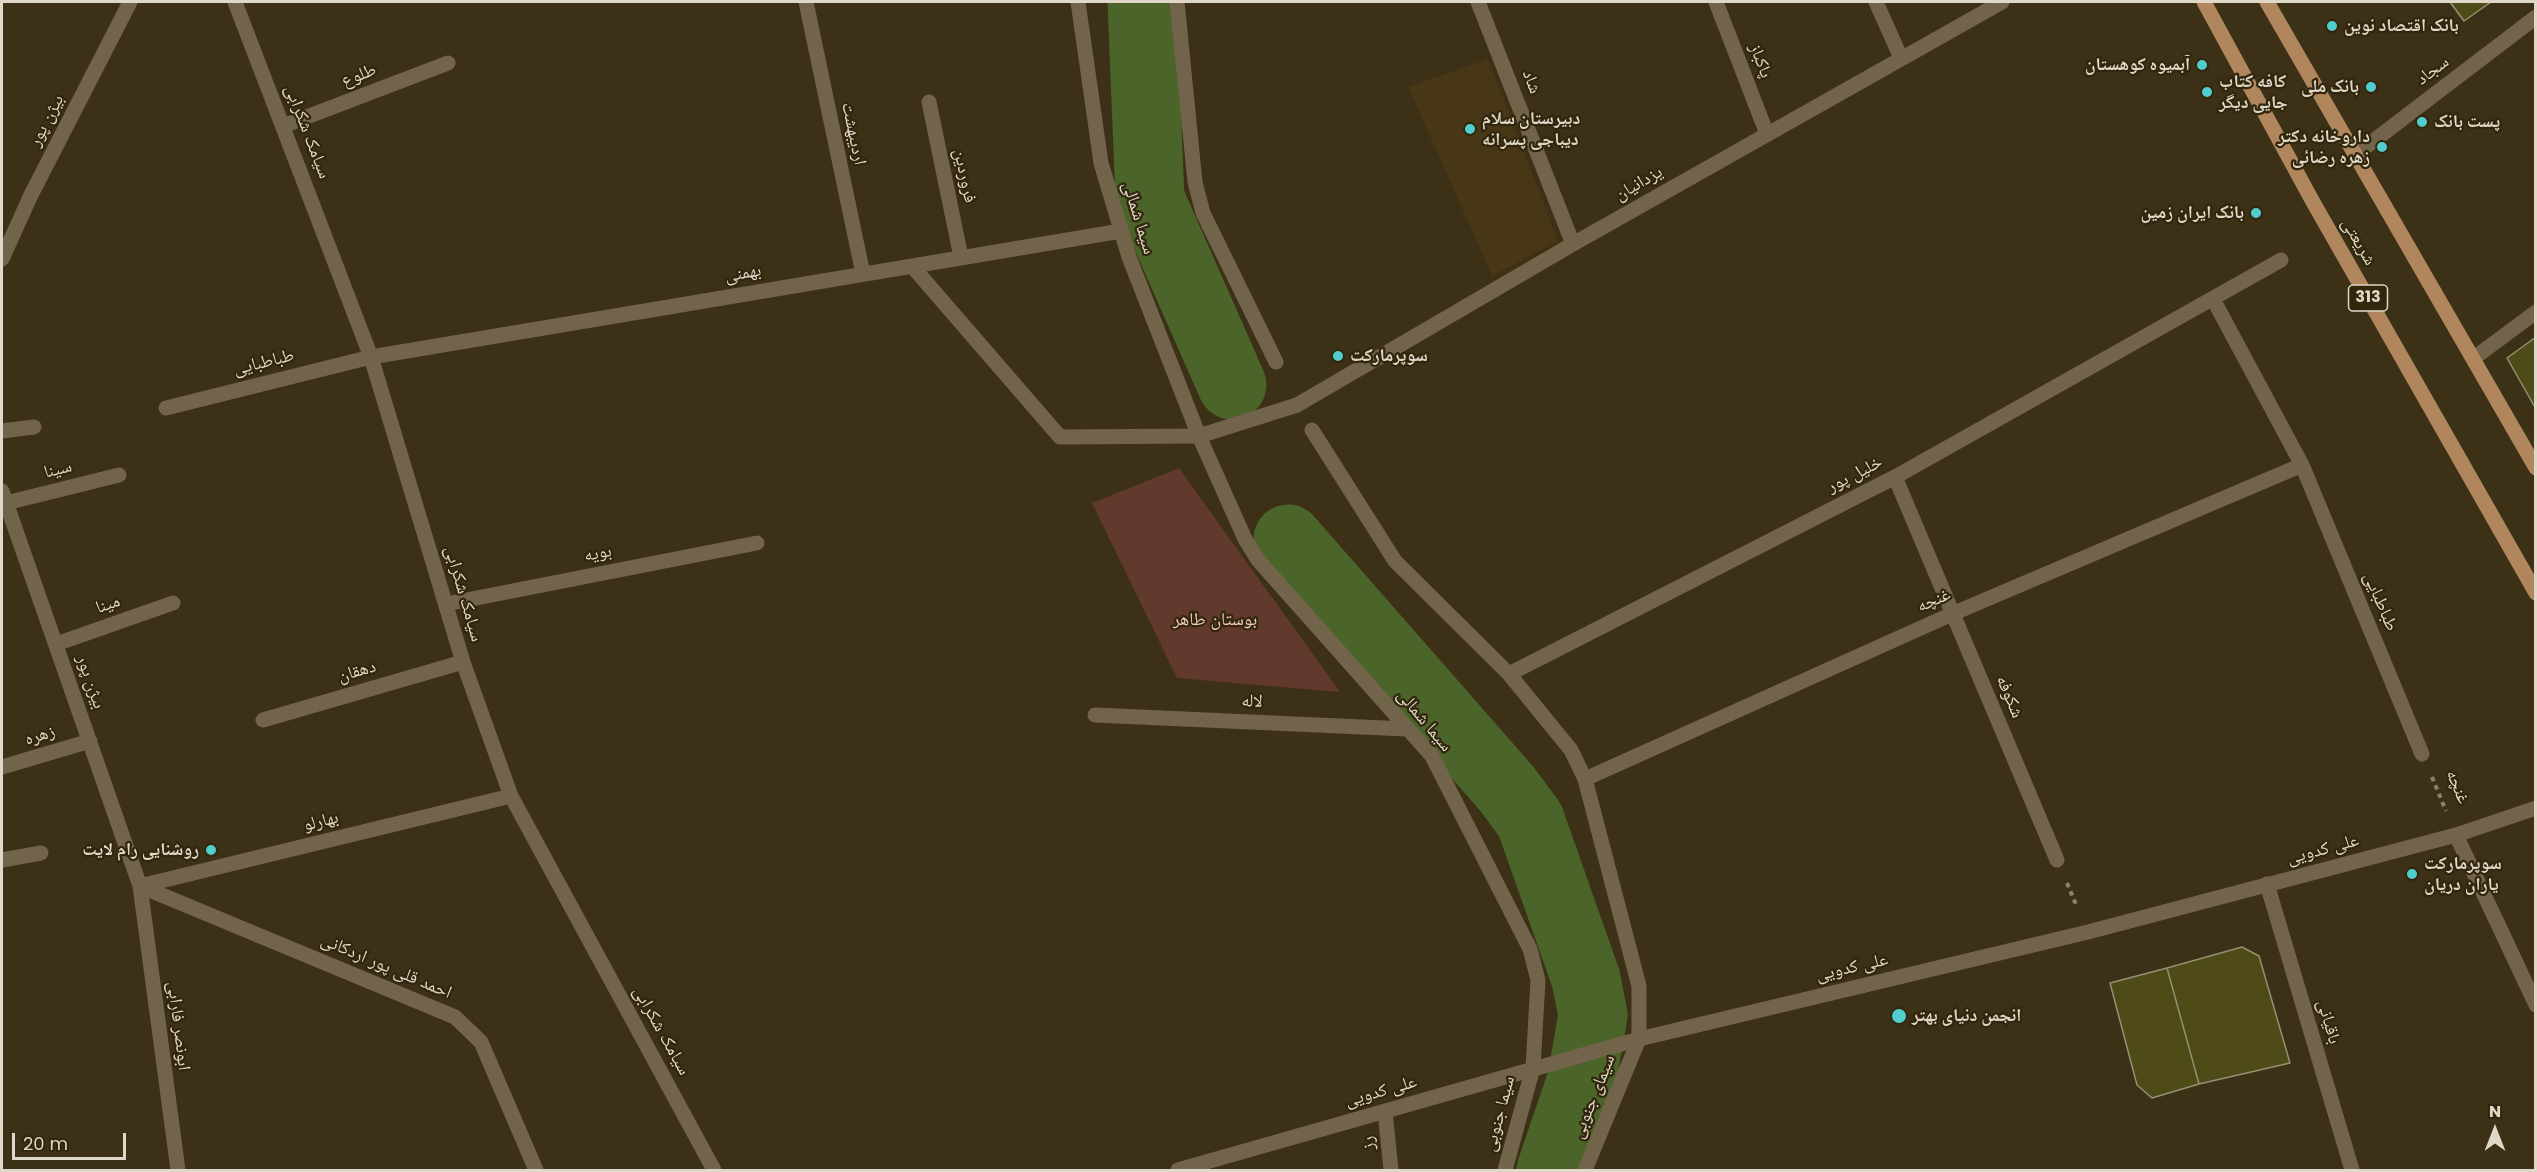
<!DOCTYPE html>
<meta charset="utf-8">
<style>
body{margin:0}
#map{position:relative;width:2537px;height:1172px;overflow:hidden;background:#3c3017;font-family:Poppins,sans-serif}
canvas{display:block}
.frame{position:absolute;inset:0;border:3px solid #dfd8c9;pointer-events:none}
.north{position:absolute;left:2465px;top:1100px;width:60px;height:60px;-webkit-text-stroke:4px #32260d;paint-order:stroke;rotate:0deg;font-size:16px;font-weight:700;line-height:24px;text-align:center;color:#dfd8c9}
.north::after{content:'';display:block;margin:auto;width:21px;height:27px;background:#dfd8c9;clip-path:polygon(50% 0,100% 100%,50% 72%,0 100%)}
.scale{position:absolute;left:12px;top:1133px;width:114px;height:27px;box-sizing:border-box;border:3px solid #dfd8c9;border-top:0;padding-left:8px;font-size:18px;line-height:21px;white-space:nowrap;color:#dfd8c9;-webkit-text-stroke:4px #32260d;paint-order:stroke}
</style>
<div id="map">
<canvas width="2537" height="1172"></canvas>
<div class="frame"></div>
<div class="north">N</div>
<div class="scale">20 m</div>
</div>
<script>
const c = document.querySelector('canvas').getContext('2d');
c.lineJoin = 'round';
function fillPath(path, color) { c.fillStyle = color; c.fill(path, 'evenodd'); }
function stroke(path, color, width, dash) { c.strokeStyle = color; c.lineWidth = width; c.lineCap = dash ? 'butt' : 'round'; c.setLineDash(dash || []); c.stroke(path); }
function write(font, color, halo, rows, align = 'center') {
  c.font = font + ' Poppins,"Noto Naskh Arabic",sans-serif'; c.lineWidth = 4.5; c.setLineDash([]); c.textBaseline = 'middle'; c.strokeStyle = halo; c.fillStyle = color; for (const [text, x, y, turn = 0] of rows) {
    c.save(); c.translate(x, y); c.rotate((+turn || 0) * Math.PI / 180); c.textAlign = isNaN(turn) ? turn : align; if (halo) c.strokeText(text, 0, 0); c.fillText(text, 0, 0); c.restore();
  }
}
fillPath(new Path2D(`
 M1488,59L1558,241L1492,276L1408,87Z`), '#473717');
fillPath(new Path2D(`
 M1179,468L1340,692L1177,678L1092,503Z`), '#61392d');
stroke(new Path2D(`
 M1142,2L1150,199L1232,385
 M1288,539L1507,789L1530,820L1586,979L1593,1015L1582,1079L1551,1170`), '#4b642a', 69);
const building = new Path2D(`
 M2450,2H2491L2464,21Z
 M2536,337V409L2507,358Z
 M2242,947L2259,956L2290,1063L2199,1084L2167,968Z
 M2167,968L2199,1084L2152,1098L2137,1085L2110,983Z`);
fillPath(building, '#4e4b18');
stroke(building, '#929173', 1.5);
stroke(new Path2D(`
 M2432,777L2446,811
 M2067,883L2077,907`), '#8c826e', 4, [4.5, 4.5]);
stroke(new Path2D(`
 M2,431L34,427`), '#72644a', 15);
stroke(new Path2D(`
 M235,2L371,357L463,662L511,796L714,1170
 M806,2L863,274
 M1177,2L1195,182L1203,213L1276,362
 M1478,2L1573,244
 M1716,2L1767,134
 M1876,2L1901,58
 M929,102L961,257
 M283,126L448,63
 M2355,155L2536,17
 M2,259L31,195L130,2
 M912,266L1060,437L1199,436
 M2213,299L2302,465L2422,754
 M2474,358L2536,312
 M1297,405L1573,244L2002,2
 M166,408L371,357L1121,231
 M1312,430L1395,561L1509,674L1571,750L1585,779L1639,986V1039
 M1895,477L2057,860
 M2,491L140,886L178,1170
 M6,503L119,475
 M446,604L757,543
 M56,644L173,603
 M1509,674L1895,477L2281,260
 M1095,715L1406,729
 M263,720L463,662
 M2,767L90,741
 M1585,779L1952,614L2302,465
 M2456,835L2536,1005
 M2,860L41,853
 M2267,884L2352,1170
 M140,886L455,1017L481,1042L536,1170
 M140,886L511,796
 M1385,1111L1391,1170
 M1178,1170L1639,1039L2088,932L2456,835L2536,808`), '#72644a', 15);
stroke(new Path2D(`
 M1078,2L1101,163L1129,257L1199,436L1245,539L1258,560L1432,756L1530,949L1538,980L1533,1068L1505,1170
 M1199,436L1297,405
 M1585,1170L1639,1039`), '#72644a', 15);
stroke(new Path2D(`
 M2204,2L2313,202L2536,593
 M2267,2L2536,468`), '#b0865d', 15);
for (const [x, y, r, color] of [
 [2332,26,6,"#52cdce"],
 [2202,65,6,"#52cdce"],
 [2371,87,6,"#52cdce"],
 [2207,92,6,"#52cdce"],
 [2422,122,6,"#52cdce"],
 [1470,129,6,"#52cdce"],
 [2382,147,6,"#52cdce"],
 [2256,213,6,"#52cdce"],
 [1338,356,6,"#52cdce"],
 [211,850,6,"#52cdce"],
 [2412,874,6,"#52cdce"],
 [1899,1016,8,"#52cdce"]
]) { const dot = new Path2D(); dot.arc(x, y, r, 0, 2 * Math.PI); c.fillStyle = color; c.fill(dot); stroke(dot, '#32260d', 2); }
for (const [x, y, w] of [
 [2368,298,39]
]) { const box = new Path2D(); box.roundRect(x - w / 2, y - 13, w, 26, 4.5); c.fillStyle = '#32260d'; c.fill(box); stroke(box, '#dfd8c9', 1.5); }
write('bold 16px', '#dfd8c9', null, [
 ["313",2368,298]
]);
write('bold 18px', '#dfd8c9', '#32260d', [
 ["بانک اقتصاد نوین",2344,26],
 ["آبمیوه کوهستان",2190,65,"right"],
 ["کافه کتاب",2219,82],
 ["جایی دیگر",2219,103],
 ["بانک ملی",2359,87,"right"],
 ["دبیرستان سلام",1482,119],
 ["دیباجی پسرانه",1482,140],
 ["پست بانک",2434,122],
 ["داروخانه دکتر",2370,137,"right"],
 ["زهره رضائی",2370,158,"right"],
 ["بانک ایران زمین",2244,213,"right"],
 ["سوپرمارکت",1350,356],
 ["روشنایی رام لایت",199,850,"right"],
 ["سوپرمارکت",2424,864],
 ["یاران دریان",2424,885],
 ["انجمن دنیای بهتر",1912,1016]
], 'left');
write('18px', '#dfd8c9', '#32260d', [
 ["پاکباز",1760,61,69],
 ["سجاد",2433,71,-37],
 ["طلوع",359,76,-21],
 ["شاد",1531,82,69],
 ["بیژن پور",47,121,-63],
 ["سیامک شکرابی",307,132,69],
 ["اردیبهشت",853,134,78],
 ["فروردین",964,176,78],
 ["یزدانیان",1639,184,-30],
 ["سیما شمالی",1138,218,73],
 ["شریعتی",2358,242,60],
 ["بهمنی",743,274,-10],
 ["طباطبایی",264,363,-14],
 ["سینا",58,470,-14],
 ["خلیل‌ پور",1855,475,-27],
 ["بویه",598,554,-11],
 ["سیامک شکرابی",463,594,74],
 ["غنچه",1934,601,-24],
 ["طباطبایی",2380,602,67],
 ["مینا",108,605,-19],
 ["دهقان",357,672,-16],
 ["بیژن پور",90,682,71],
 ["شکوفه",2009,697,67],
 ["لاله",1252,702,3],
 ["سیما شمالی",1424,721,50],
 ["زهره",40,736,-17],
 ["غنچه",2457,787,68],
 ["بهارلو",321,822,-14],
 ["علی کدویی",2323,850,-15],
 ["احمد قلی پور اردکانی",386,967,23],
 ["علی کدویی",1852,968,-13],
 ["باقیانی",2328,1022,74],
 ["ابونصر فارابی",178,1026,83],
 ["سیامک شکرابی",661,1031,61],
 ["علی کدویی",1381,1092,-16],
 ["سیمای جنوبی",1594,1097,-68],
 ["سیما جنوبی",1500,1114,-75],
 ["رز",1369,1143,-95]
]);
write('18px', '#f4cdc0', '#32260d', [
 ["بوستان طاهر",1215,620]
]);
</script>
